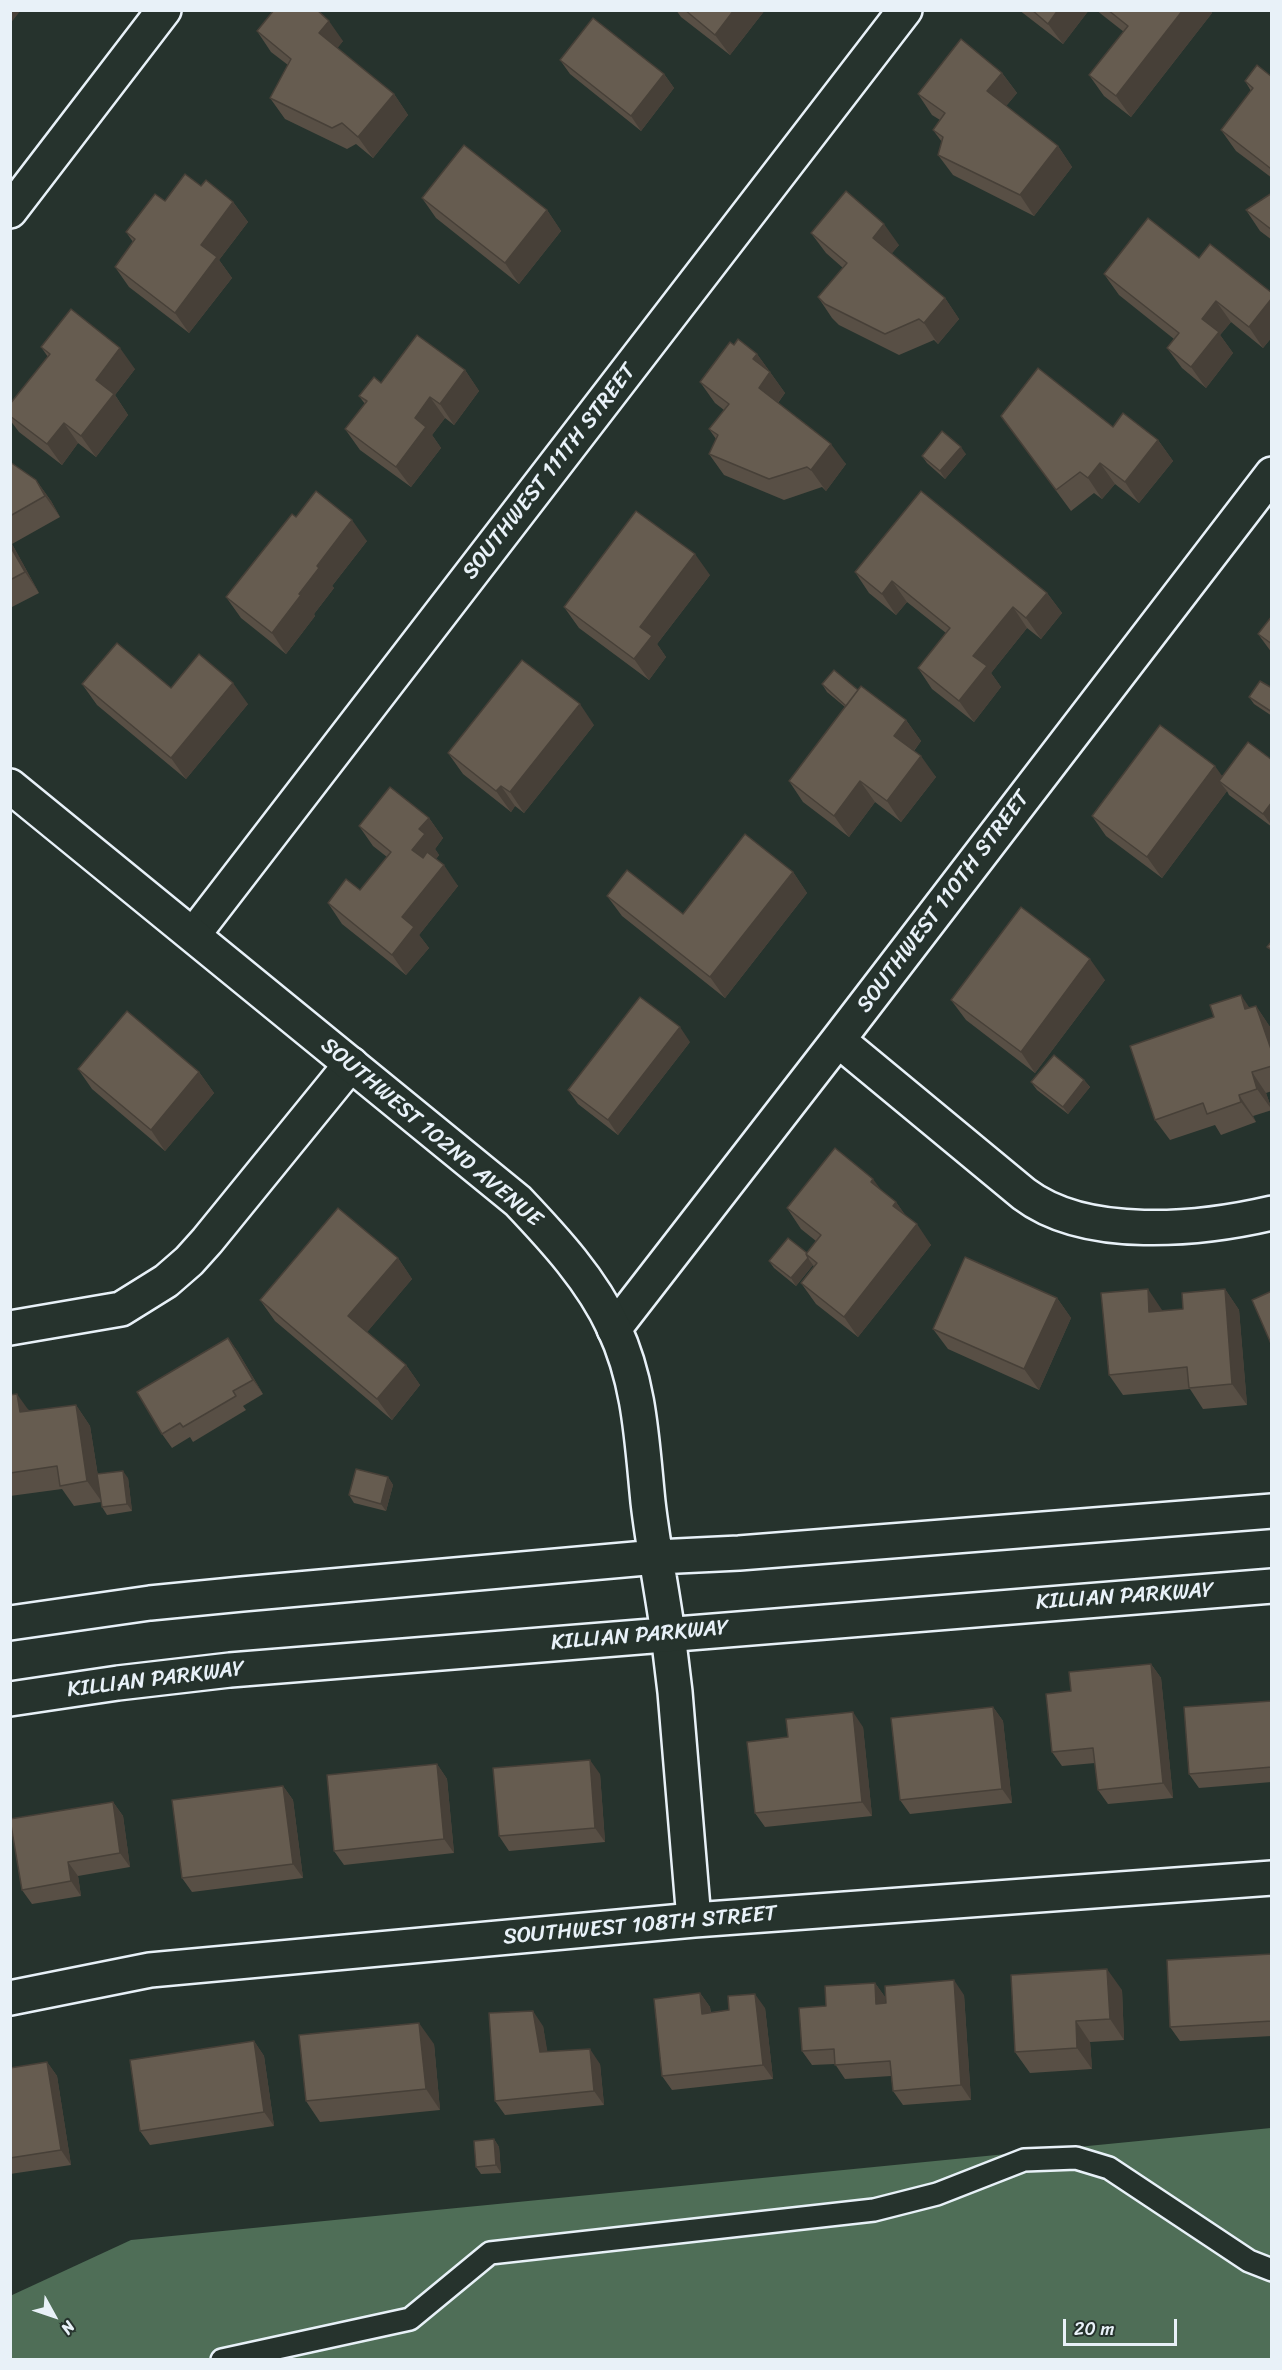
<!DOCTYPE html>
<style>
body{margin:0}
#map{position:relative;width:1282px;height:2370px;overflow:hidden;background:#26332d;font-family:Sriracha,sans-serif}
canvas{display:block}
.frame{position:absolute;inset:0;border:12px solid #e8f1f8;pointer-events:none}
.north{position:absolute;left:24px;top:2286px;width:60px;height:60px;-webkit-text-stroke:4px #26332d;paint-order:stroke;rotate:130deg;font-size:16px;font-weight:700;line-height:24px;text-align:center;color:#e8f1f8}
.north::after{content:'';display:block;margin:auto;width:21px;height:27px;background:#e8f1f8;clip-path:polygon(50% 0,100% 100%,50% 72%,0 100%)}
.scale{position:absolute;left:1063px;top:2319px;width:114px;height:27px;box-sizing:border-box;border:3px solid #e8f1f8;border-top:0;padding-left:8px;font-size:18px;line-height:21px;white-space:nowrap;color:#e8f1f8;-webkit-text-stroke:4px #26332d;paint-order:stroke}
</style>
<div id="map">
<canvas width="1282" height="2370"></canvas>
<div class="frame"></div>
<div class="north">N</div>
<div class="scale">20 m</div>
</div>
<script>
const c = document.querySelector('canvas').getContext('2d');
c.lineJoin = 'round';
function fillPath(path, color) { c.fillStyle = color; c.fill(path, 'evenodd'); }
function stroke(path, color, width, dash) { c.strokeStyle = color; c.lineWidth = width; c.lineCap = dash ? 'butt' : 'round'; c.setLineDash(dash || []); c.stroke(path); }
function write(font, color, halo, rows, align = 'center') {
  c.font = font + ' Sriracha,sans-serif'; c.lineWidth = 4.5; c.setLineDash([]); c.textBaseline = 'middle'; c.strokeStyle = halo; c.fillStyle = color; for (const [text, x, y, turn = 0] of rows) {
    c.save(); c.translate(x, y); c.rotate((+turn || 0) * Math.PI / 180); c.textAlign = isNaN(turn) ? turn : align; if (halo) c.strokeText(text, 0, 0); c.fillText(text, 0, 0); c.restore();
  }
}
fillPath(new Path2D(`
 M1271,2128V2359H11L10,2296L131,2240Z`), '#4f6e57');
const lane = new Path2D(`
 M222,2360L410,2319L490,2253L874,2210L937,2194L1024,2160L1076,2158L1109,2168L1249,2261L1272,2270`);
const street = new Path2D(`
 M194,934L905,10
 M838,1040L1024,1194C1086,1241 1199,1230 1272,1213
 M10,1328L121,1309L166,1281L189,1261L207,1241L351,1064
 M614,1329L838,1040L1272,474
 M668,1634L675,1692L694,1920
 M10,1998L150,1970L694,1920L1272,1878`);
const secondary = new Path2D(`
 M10,211L164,10
 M10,786L518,1201C554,1239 592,1280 614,1328C640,1383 642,1443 648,1502C653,1546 662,1590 668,1634
 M10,1623L150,1603L242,1594L657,1557L739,1553L1272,1511
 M10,1699L118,1683L230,1670L1272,1586`);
stroke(lane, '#e8f1f8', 26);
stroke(street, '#e8f1f8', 38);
stroke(secondary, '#e8f1f8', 38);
stroke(lane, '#26332d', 21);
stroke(street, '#26332d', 33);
stroke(secondary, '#26332d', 33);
fillPath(new Path2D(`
 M676,10H765L730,55L681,17Z
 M1019,10H1089L1063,44Z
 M1096,10H1210L1212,13L1131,117L1104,96L1089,75L1124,32Z
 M257,31L343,41L337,48L394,94L408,115L373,158L356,144L347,149L285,119L270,98L288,65L271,52Z
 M560,60L664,74L674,88L641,131L570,74Z
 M1002,73L1017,93L1006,106L1058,146L1072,167L1034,216L953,175L938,155L942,142L933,130L940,120L932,115L918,94Z
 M1272,77V178L1236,151L1221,130L1251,91L1245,81Z
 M201,186L233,202L248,222L219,260L232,278L189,333L129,287L115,267L133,242L126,232L165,201Z
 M1272,193V240L1260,231L1246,210Z
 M422,198L547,210L561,231L519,284L436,218Z
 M811,233L899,245L891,254L945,298L959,319L938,344L934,340L899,355L839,325L832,318L818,297L843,268L826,253Z
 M1199,258L1272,293V337L1263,348L1231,322L1220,335L1233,353L1206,388L1182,368L1167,348L1174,339L1119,295L1104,274Z
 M41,347L135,369L115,395L128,415L96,457L78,443L62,465L19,432L10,420V404L48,357Z
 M757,354L785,393L778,403L846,464L826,491L822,487L784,500L724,475L709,454L716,439L709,429L724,410L715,403L700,382Z
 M465,370L479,391L454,425L445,418L432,435L441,448L411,487L360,450L345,429L365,404L359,396L381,383Z
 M1001,416L1113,427L1158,440L1173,461L1139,503L1115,484L1102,499L1094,493L1071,511Z
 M966,454L945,479L927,463L922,456Z
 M10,462L36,480L51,501L60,517L12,544L39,593L10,608Z
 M296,517L367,541L332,586L334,588L314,614L315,616L286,654L241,618L226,597Z
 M855,572L1047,593L1062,613L1041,639L1027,628L991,673L1001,687L974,722L932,689L918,668L946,633L907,602L896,615L869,593Z
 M710,575L657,644L666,657L649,680L579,628L564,607Z
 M1272,616V653L1258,634Z
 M82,684L171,688L248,704L186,779L97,705Z
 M822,684L858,690L906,720L921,741L914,751L936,777L901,822L875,802L849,837L803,802L789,781L845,707L827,692Z
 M1272,688V716L1254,704L1249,697Z
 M594,725L524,813L515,806L511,812L463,774L448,753Z
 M1272,760V827L1229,795L1227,791L1162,878L1106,836L1092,816Z
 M429,818L443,838L435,849L439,855L436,859L458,886L419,935L429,948L406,975L342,924L328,903L360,890L387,857L373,846L359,826Z
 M793,872L807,893L725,998L622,916L607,896L683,914Z
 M1105,980L1035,1073L966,1020L951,1000Z
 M1256,1006L1270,1027L1272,1031V1091L1266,1093L1272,1110L1253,1116L1256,1122L1221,1135L1215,1125L1170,1140L1155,1120L1250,1008Z
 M690,1042L618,1135L578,1104L568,1090Z
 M78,1069L199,1072L214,1093L165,1151L92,1089Z
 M1084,1080L1090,1087L1068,1114L1037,1090L1031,1082Z
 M882,1191L896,1202L905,1215L931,1245L858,1337L816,1304L801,1283L814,1267L813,1265L796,1286L774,1268L769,1261L807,1253L816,1241L801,1229L787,1208Z
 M398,1258L412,1279L367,1332L406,1365L420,1385L392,1420L275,1321L260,1300Z
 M1225,1289L1239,1310L1247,1405L1203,1409L1190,1389L1123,1395L1109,1375L1162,1310V1311L1183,1309Z
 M1057,1298L1071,1318L1039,1390L948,1349L933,1329Z
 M228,1338L238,1352L263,1394L243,1406L246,1410L193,1442L190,1437L172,1448L162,1434Z
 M10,1395L30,1411L76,1405L90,1426L98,1476L128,1478L132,1511L107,1515L102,1507L101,1502L74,1506L62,1489L10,1496Z
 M388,1477L393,1485L386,1511L354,1503L349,1495Z
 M1151,1664L1161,1678L1173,1798L1108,1804L1098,1790L1095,1763L1062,1766L1052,1752L1071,1691Z
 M1272,1701V1782L1199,1788L1189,1774Z
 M993,1707L1003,1721L1012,1803L910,1814L900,1800Z
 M863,1727L872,1816L765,1827L755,1813L788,1737Z
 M437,1764L447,1779L454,1853L344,1865L334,1851Z
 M600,1774L605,1842L509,1851L499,1836Z
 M283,1786L293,1800L303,1878L192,1892L182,1878Z
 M113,1802L123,1816L130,1867L78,1876L81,1896L32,1904L22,1890Z
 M1272,1954V2036L1180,2041L1170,2027Z
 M875,1983L885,1997V2003L964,1995L971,2100L903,2105L893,2091L891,2076L845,2079L835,2064L812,2065L802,2051L826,2006Z
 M1122,1990L1124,2040L1090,2042L1092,2069L1030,2073L1015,2052Z
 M700,1993L710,2007L711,2013L765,2008L773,2079L672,2090L662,2076Z
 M543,2026L547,2052L600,2064L604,2105L505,2115L495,2101Z
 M254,2041L264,2056L274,2126L150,2145L140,2131Z
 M434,2044L440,2110L320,2122L306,2101Z
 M47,2062L57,2076L71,2165L10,2174V2068Z
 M494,2139L499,2147L501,2173L481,2174L476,2167Z`), '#584f45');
fillPath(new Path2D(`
 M10,10H21L10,24Z
 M734,10H765L730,55L715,35Z
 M1058,10H1089L1063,44L1048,24Z
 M1183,10H1210L1212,13L1131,117L1116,96Z
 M329,21L343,41L333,54L319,33Z
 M1002,73L1017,93L1002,111L987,91Z
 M664,74L674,88L641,131L631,116Z
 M394,94L408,115L373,158L358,137Z
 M1058,146L1072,167L1034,216L1020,195Z
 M233,202L248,222L219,260L232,278L189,333L175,313L201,245Z
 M547,210L561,231L519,284L505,263Z
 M884,224L899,245L887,259L873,238Z
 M945,298L959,319L938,344L924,323Z
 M1272,298V337L1263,348L1249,327Z
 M1216,301L1231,322L1220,335L1233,353L1206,388L1191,367L1202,319Z
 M120,348L135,369L115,395L128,415L96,457L81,436L96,380Z
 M757,354L785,393L773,409L759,388L753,359Z
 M465,370L479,391L454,425L440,404Z
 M430,397L445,418L432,435L441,448L411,487L396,467L415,418Z
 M64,423L78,443L62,465L47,444Z
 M1158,440L1173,461L1139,503L1125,482Z
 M831,444L846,464L826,491L811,470Z
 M961,447L966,454L945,479L940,471Z
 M1100,463L1115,484L1102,499L1088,478Z
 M36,480L51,501L60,517L45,496Z
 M352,520L367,541L332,586L334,588L314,614L315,616L286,654L272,633L299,594L317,566Z
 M10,541L12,544L39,593L25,572L10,546Z
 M695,554L710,575L657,644L666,657L649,680L634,659L640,627Z
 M892,581L907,602L896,615L882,594Z
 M1047,593L1062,613L1041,639L1026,618Z
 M1013,607L1027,628L991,673L1001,687L974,722L959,701L973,656Z
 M233,683L248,704L186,779L171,758Z
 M580,704L594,725L524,813L510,792Z
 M906,720L921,741L909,757L894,736Z
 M921,756L936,777L901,822L887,801Z
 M1215,766L1230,787L1219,781L1227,791L1162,878L1147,857Z
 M860,781L875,802L849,837L834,816Z
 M501,786L515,806L511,812L496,791Z
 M1272,802V826L1263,814Z
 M429,818L443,838L435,849L439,855L427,871L412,850L419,829Z
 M444,865L458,886L419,935L429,948L406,975L392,955L402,917Z
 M793,872L807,893L725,998L710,977Z
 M1090,959L1105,980L1035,1073L1021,1052Z
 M1241,995L1255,1016L1245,1009Z
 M1256,1006L1270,1027L1272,1031V1052Z
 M680,1027L690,1042L618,1135L608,1120Z
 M199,1072L214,1093L165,1151L151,1130Z
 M1252,1072L1266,1093L1272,1110L1257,1089Z
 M1084,1080L1090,1087L1068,1114L1063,1107Z
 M1239,1095L1253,1116L1256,1122L1241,1102Z
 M873,1179L888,1199L871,1182Z
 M896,1202L911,1223L893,1206Z
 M917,1224L931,1245L858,1337L844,1317Z
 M398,1258L412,1279L363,1337L348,1316Z
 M808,1258L813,1265L796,1286L791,1278Z
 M1148,1289L1162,1310L1164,1333L1149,1312Z
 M1225,1289L1239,1310L1247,1405L1232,1384Z
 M1057,1298L1071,1318L1039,1390L1024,1369Z
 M228,1338L238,1352L263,1394L253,1380Z
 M406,1365L420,1385L392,1420L377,1399Z
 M17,1394L32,1415L20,1412Z
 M76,1405L90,1426L102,1502L87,1481Z
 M123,1471L128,1478L132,1511L127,1504Z
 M388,1477L393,1485L386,1511L381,1504Z
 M1151,1664L1161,1678L1173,1798L1163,1783Z
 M993,1707L1003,1721L1012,1803L1002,1789Z
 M853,1712L863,1727L872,1816L862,1802Z
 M590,1760L600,1774L605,1842L595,1828Z
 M437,1764L447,1779L454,1853L444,1839Z
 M283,1786L293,1800L303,1878L293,1864Z
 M113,1802L123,1816L130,1867L120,1853Z
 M68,1862L78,1876L81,1896L71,1881Z
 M1107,1969L1122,1990L1124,2040L1110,2019Z
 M954,1980L964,1995L971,2100L961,2085Z
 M875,1983L885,1997L886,2018L876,2004Z
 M700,1993L710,2007L712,2028L702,2014Z
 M755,1994L765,2008L773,2079L763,2065Z
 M533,2011L543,2026L550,2066L540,2052Z
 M1076,2021L1090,2042L1092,2069L1077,2048Z
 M419,2023L434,2044L440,2110L426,2089Z
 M254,2041L264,2056L274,2126L264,2112Z
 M590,2049L600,2064L604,2105L594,2091Z
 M47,2062L57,2076L71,2165L61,2150Z
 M494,2139L499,2147L501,2173L496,2165Z`), '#474038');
const building = new Path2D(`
 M274,10H317L329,21L319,33L394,94L358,137L342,123L332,128L270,98L291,59L257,31Z
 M685,10H734L715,35Z
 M1032,10H1058L1048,24Z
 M1108,10H1183L1116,96L1089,75L1128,26Z
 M593,18L664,74L631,116L560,60Z
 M961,39L1002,73L987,91L1058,146L1020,195L938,155L943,137L933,130L945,113L918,94Z
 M1257,65L1272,77V170L1270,168L1221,130L1253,88L1245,81Z
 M464,145L547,210L505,263L422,198Z
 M185,174L201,186L206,180L233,202L201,245L217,257L175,313L115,267L135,239L126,232L155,194L165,201Z
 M846,191L884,224L873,238L945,298L924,323L919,319L885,334L825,304L818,297L847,263L811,233Z
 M1272,193V230L1246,210Z
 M1148,218L1199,258L1210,244L1272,293V298L1249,327L1216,301L1202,319L1219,332L1191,367L1167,348L1179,333L1104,274Z
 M71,309L120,348L96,380L114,394L81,436L64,423L47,444L10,416V404L50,354L41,347Z
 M417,335L465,370L440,404L430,397L415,418L426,427L396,467L345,429L367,401L359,396L374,377L381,383Z
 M738,339L757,354L753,359L770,372L759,388L831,444L811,470L807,467L769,479L709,454L718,435L709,429L729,404L700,382L730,342L734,345Z
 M1038,368L1113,427L1123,413L1158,440L1125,482L1100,463L1088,478L1080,472L1056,490L1001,416Z
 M942,431L961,447L940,471L922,456Z
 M10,462L36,480L45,496L10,516Z
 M316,491L352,520L317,566L319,568L299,594L301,595L272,633L226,597L292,514L296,517Z
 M921,491L1047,593L1026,618L1013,607L973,656L987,666L959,701L918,668L950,628L892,581L882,594L855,572Z
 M636,511L695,554L640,627L652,636L634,659L564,607Z
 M10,546L25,572L10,580Z
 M1272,616V644L1258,634Z
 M117,643L171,688L199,654L233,683L171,758L82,684Z
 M522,660L580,704L510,792L501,786L496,791L448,753Z
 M834,670L858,690L846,706L822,684Z
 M1260,681L1272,688V712L1249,697Z
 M861,686L906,720L894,736L921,756L887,801L860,781L834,816L789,781Z
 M1160,725L1215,766L1147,857L1092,816Z
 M1248,742L1272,760V802L1263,814L1219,781Z
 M390,787L429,818L419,829L425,834L412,850L423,858L427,852L444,865L402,917L414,927L392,955L328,903L346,879L360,890L391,852L359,826Z
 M745,834L793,872L710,977L607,896L627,870L683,914Z
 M1021,907L1090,959L1021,1052L951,1000Z
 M1272,941V950L1267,947Z
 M1241,995L1245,1009L1256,1006L1272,1052V1066L1252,1072L1257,1089L1239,1095L1241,1102L1207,1114L1203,1103L1155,1120L1130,1046L1214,1017L1210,1005Z
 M640,997L680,1027L608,1120L568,1090Z
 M127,1011L199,1072L151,1130L78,1069Z
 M1054,1055L1084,1080L1063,1107L1031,1082Z
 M835,1148L873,1179L871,1182L896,1202L893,1206L917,1224L844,1317L801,1283L817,1263L806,1254L821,1235L787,1208Z
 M338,1208L398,1258L348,1316L406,1365L377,1399L260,1300Z
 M788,1238L807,1253L806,1254L808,1258L791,1278L769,1261Z
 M965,1257L1057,1298L1024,1369L933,1329Z
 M1148,1289L1149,1312L1183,1309L1182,1293L1225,1289L1232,1384L1189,1388L1187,1367L1109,1375L1101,1293Z
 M1272,1291V1346L1252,1300Z
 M228,1338L253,1380L233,1391L236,1396L183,1427L180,1423L162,1434L137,1392Z
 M17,1394L20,1412L76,1405L87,1481L60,1486L57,1466L10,1473V1395Z
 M356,1469L388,1477L381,1504L349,1495Z
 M123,1471L127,1504L102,1507L97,1474Z
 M1151,1664L1163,1783L1098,1790L1093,1748L1052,1752L1046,1694L1071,1691L1069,1672Z
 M1272,1701V1767L1189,1774L1184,1707Z
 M993,1707L1002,1789L900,1800L891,1718Z
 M853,1712L862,1802L755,1813L747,1742L788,1737L786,1719Z
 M590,1760L595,1828L499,1836L493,1768Z
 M437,1764L444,1839L334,1851L327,1775Z
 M283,1786L293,1864L182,1878L172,1800Z
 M113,1802L120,1853L68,1862L71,1881L22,1890L10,1819Z
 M1272,1954V2021L1170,2027L1167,1960Z
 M1107,1969L1110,2019L1076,2021L1077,2048L1015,2052L1011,1975Z
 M954,1980L961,2085L893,2091L890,2061L835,2065L834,2049L802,2051L799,2008L826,2006L825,1986L875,1983L876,2004L886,2003L885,1986Z
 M700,1993L702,2014L729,2010L728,1996L755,1994L763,2065L662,2076L654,1999Z
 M533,2011L540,2052L590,2049L594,2091L495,2101L489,2013Z
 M419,2023L426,2089L306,2101L299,2035Z
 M254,2041L264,2112L140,2131L130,2060Z
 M47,2062L61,2150L10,2158V2068Z
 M494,2139L496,2165L476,2167L474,2141Z`);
fillPath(building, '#665c50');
stroke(building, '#474038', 1.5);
write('22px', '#e8f1f8', '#26332d', [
 ["SOUTHWEST 111TH STREET",550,472,-52],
 ["SOUTHWEST 110TH STREET",944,902,-53],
 ["SOUTHWEST 102ND AVENUE",431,1133,40],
 ["KILLIAN PARKWAY",1125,1597,-4],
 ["KILLIAN PARKWAY",640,1636,-5],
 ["KILLIAN PARKWAY",156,1680,-7],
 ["SOUTHWEST 108TH STREET",640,1926,-5]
]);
</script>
